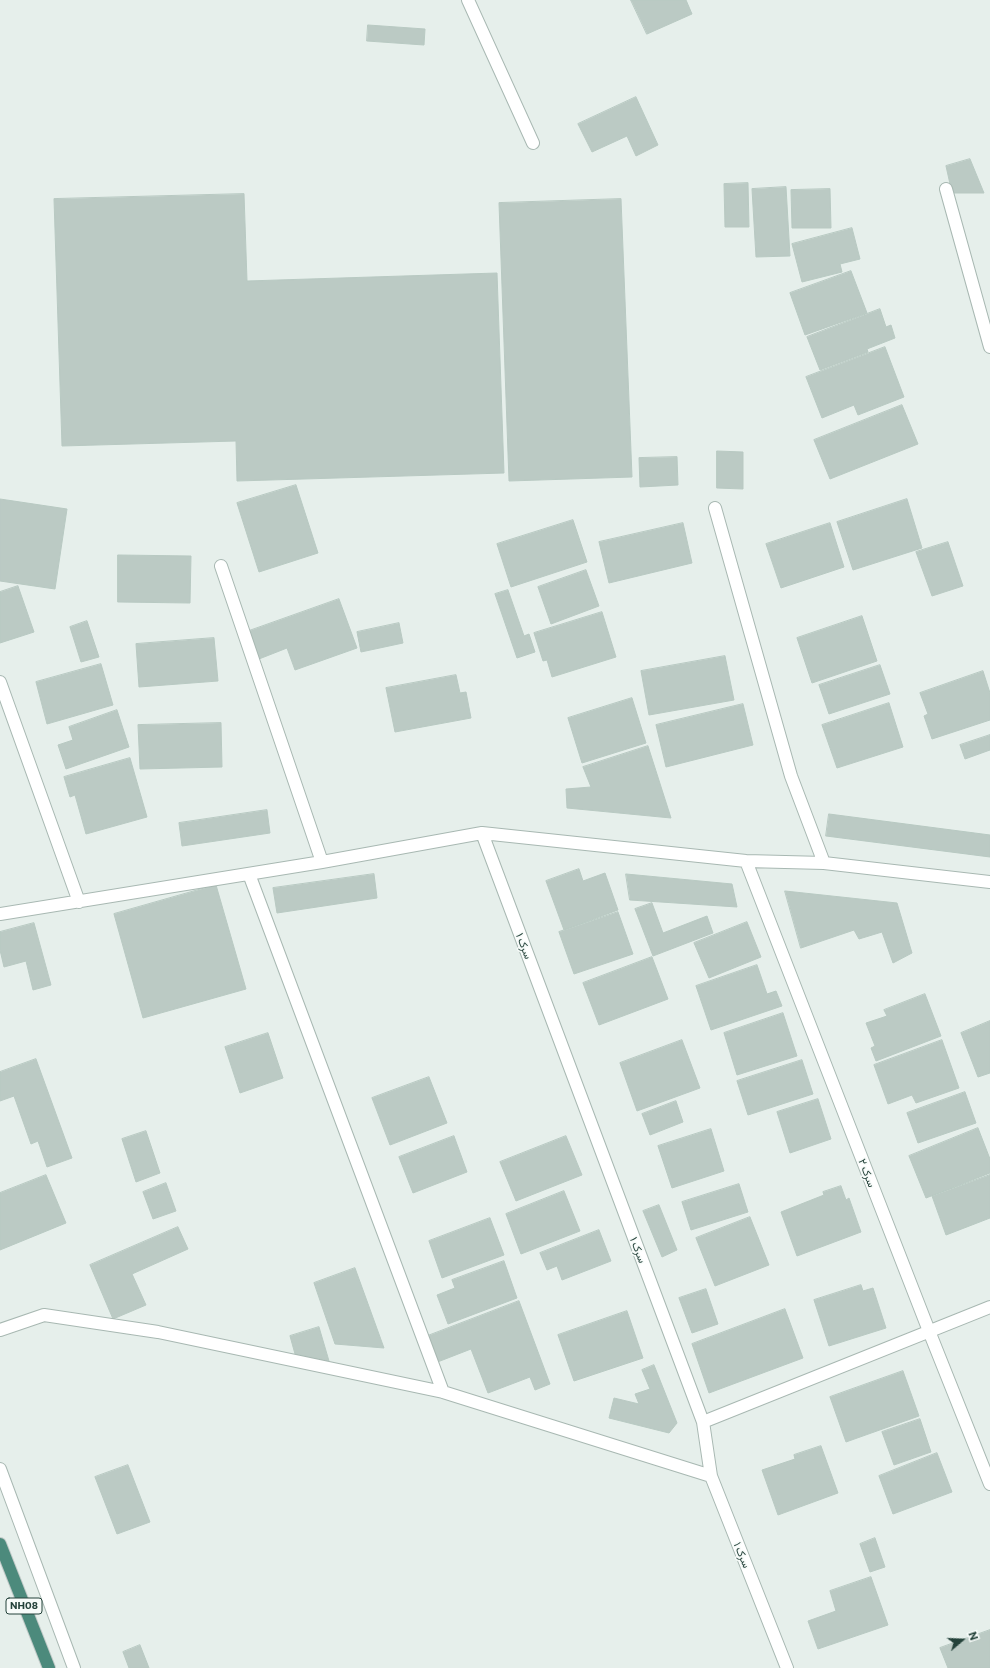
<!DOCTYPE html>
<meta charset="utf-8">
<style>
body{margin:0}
#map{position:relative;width:990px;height:1668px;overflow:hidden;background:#e6efeb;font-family:Commissioner,sans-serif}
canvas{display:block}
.north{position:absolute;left:942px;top:1620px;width:40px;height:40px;-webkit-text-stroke:3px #f7fbf9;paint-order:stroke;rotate:71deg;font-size:11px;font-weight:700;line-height:16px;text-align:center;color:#24423a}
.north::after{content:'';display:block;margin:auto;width:14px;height:18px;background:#24423a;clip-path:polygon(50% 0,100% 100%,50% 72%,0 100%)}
</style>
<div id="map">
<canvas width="990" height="1668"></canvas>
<div class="north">N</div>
</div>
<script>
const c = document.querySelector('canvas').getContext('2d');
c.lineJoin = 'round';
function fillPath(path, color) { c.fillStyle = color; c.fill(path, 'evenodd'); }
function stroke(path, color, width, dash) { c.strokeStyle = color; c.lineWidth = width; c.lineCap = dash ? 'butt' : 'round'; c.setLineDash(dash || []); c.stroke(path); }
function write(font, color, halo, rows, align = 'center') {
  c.font = font + ' Commissioner,Vazirmatn,sans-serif'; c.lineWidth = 3; c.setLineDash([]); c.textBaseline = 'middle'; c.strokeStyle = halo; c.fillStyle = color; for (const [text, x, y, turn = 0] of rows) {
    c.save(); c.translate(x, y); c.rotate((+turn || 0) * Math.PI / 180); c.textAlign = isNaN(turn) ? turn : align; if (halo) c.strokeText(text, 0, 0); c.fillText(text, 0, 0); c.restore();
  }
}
const building = new Path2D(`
 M631,0H686L692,14L647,34Z
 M368,25L425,29L424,45L367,41Z
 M636,97L658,145L636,156L627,136L592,152L578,124Z
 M970,159L984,193H952L946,166Z
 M748,183L749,227H725L724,184Z
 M786,187L790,256L756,257L752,189Z
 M830,189L831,228H792L791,190Z
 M244,194L247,281L497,273L504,473L237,481L236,441L62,446L54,199Z
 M621,199L632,477L509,481L499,203Z
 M852,228L860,259L840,264L842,272L802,282L792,244Z
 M851,271L867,313L805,335L790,293Z
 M880,309L886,327L891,325L895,338L867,349L868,352L820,370L807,337Z
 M885,347L904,397L858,415L854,405L822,418L806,377Z
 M902,405L918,444L830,479L814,440Z
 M717,451L743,452V489L717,488Z
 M677,457L678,485L640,487L639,458Z
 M296,485L318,553L259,572L237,503Z
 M0,499L67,509L55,589L0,581Z
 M907,499L922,548L853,570L837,522Z
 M573,520L587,562L511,587L497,544Z
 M683,523L692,563L609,583L599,542Z
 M830,523L844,567L781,588L766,544Z
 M948,542L963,586L932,596L916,552Z
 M118,555L191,556L190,603L118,602Z
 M586,570L599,606L551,624L538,587Z
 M18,586L34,632L0,643V592Z
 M508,590L524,636L529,634L535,652L517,658L495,594Z
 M339,599L357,648L295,670L287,648L259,659L249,631Z
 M602,612L616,657L552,677L547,660L543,661L534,633Z
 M862,616L877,661L812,683L797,638Z
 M87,621L99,657L81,662L70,627Z
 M399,623L403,643L361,652L357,632Z
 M214,638L218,681L139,687L136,644Z
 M725,656L734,700L649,715L641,671Z
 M101,664L113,705L47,724L36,682Z
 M880,665L890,694L829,714L819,685Z
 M983,671L990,693V720L932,739L924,716L928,714L920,693Z
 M456,675L460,693L466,692L471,718L395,732L386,688Z
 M632,698L646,743L582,763L568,718Z
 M889,703L903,747L837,768L822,725Z
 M743,704L753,745L666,767L656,725Z
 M117,710L129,747L66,769L58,745L73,740L69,727Z
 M221,723L222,767L140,769L138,725Z
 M990,735V750L965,759L960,745Z
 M648,746L671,818L567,808L566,789L591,787L583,767Z
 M130,758L147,817L86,834L75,795L70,797L64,777Z
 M267,810L270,833L182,846L179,823Z
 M829,814L990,835V857L826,836Z
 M579,869L583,881L605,873L618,910L564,930L546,881Z
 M374,874L377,898L277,913L273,888Z
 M626,874L732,884L737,907L630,900Z
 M216,885L246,989L143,1018L114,914Z
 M785,891L897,903L912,953L893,963L882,932L859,939L854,930L801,948Z
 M652,903L663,933L707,916L713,933L653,956L635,909Z
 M618,912L633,954L574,974L559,932Z
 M747,922L761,957L709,978L694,943Z
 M34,923L51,985L33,990L26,961L4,967L0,950V932Z
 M652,957L668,999L599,1025L583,983Z
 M757,965L767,994L776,991L782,1006L711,1030L696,986Z
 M925,994L941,1036L876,1061L871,1048L875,1046L866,1023L887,1016L884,1010Z
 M783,1013L797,1056L737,1075L724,1033Z
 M990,1021V1073L978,1077L961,1033Z
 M268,1033L283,1078L240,1093L225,1047Z
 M682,1040L700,1088L637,1111L620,1063Z
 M942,1040L959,1088L916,1103L912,1095L888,1104L874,1065Z
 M36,1059L72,1158L47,1167L38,1141L31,1144L14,1096L0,1101V1072Z
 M802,1060L813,1094L748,1115L737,1081Z
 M429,1077L447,1123L390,1145L372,1098Z
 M965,1092L976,1123L918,1143L907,1113Z
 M818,1099L831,1139L790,1153L777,1112Z
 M676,1101L683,1122L650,1135L642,1114Z
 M978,1128L990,1159V1173L926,1198L909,1156Z
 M711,1129L724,1171L672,1188L658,1146Z
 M146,1131L160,1173L136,1182L122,1139Z
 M454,1136L467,1172L413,1193L399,1157Z
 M566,1136L582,1175L516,1201L500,1162Z
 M46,1175L66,1223L0,1250V1193Z
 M990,1175V1218L946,1235L932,1196Z
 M166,1183L176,1211L153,1219L143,1192Z
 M739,1184L748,1212L691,1230L682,1202Z
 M841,1186L846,1200L849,1198L861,1232L797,1256L781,1212L824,1195L823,1192Z
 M564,1191L580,1231L521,1254L506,1214Z
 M659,1205L677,1250L662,1257L643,1211Z
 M750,1217L769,1265L715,1286L696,1238Z
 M490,1218L504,1255L442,1278L429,1241Z
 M178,1227L188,1249L132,1274L146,1305L113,1319L90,1265Z
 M599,1230L611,1261L562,1280L557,1266L547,1270L540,1253Z
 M504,1261L517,1298L448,1324L437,1295L455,1288L452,1280Z
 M355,1268L384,1348L335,1344L314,1283Z
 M861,1285L863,1291L873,1288L886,1328L829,1346L814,1300Z
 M706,1289L718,1324L692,1333L679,1298Z
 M519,1301L550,1384L535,1390L530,1377L488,1393L471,1349L435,1363L425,1337Z
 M785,1309L803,1358L709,1393L692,1344Z
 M627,1311L643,1358L574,1381L558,1335Z
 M319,1327L329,1361L295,1354L290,1336Z
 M654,1365L677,1423L669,1433L609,1418L614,1398L639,1404L635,1394L650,1389L642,1370Z
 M903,1371L919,1416L846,1442L830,1397Z
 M920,1419L931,1452L894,1465L882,1432Z
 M821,1446L838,1493L778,1515L762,1470L795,1459L794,1455Z
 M937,1453L952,1492L893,1514L879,1476Z
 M128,1465L150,1522L117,1534L95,1477Z
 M875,1538L885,1567L870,1572L860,1544Z
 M871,1577L888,1625L818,1649L808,1621L836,1611L830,1591Z
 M990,1630V1668H948L940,1648Z
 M140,1645L149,1668H129L123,1652Z`);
fillPath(building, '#bbcac4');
stroke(building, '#b8c9c2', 1);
const minor = new Path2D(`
 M468,0L533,143
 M946,189L990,347
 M715,508L791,776L824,863
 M221,566L322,862
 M0,682L79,902
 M482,833L703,1422L711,1476L787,1668
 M746,861L929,1331L990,1484
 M249,874L443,1392
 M0,914L322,862L482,833L746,861L824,863L990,882
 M0,1330L44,1315L158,1332L443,1392L711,1476
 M703,1422L990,1307
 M0,1469L74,1668`);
const trunk = new Path2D(`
 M0,1544L49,1668`);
stroke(minor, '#a8b8b2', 14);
stroke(trunk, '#c2cac8', 14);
stroke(minor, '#fff', 12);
stroke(trunk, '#4c8a7c', 12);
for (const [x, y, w] of [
 [24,1606,36]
]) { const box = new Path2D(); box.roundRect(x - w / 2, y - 8, w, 16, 3); c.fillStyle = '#f7fbf9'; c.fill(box); stroke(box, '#24423a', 1); }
write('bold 10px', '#24423a', null, [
 ["NH08",24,1606]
]);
write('11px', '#24423a', '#f7fbf9', [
 ["سرک ۱",524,946,69],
 ["سرک ۲",867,1173,69],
 ["سرک ۱",638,1250,69],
 ["سرک ۱",742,1555,68]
]);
</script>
